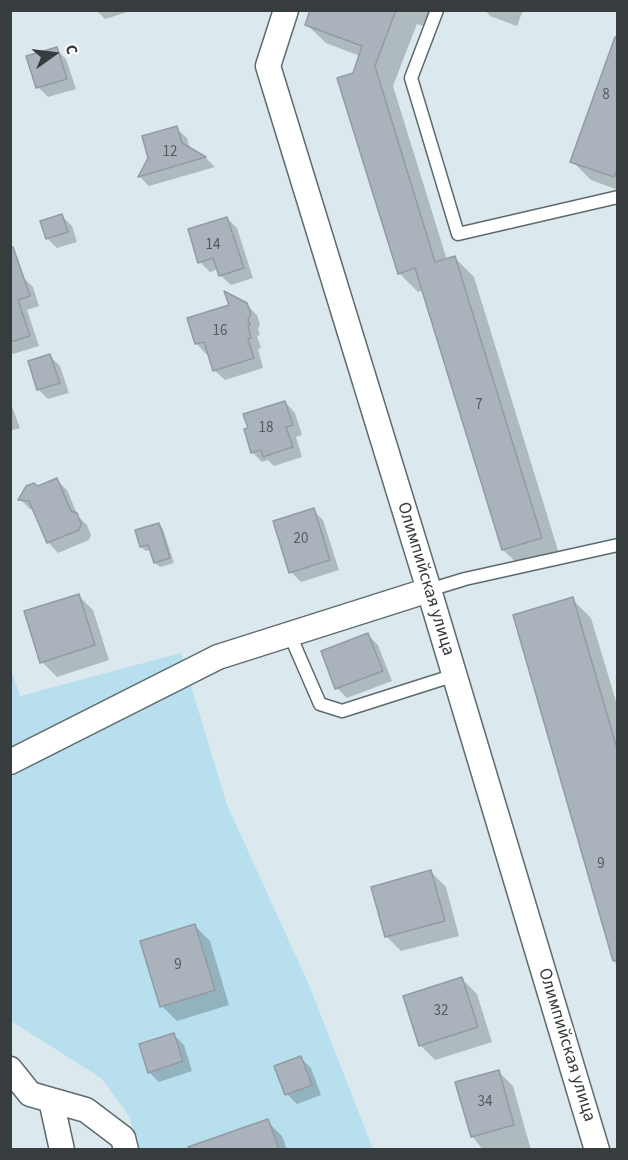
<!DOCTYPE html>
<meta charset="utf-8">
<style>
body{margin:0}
#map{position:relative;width:628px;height:1160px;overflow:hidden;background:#dbe9ee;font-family:"Source Sans 3",sans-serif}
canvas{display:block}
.frame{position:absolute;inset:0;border:12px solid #373c3e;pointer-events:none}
.north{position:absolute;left:24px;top:24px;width:60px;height:60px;-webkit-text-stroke:4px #fff;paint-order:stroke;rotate:76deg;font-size:16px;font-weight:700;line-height:24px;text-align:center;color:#373c3e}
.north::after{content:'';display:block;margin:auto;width:21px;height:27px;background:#373c3e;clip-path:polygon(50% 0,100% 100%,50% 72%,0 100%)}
</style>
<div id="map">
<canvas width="628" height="1160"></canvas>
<div class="frame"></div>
<div class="north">С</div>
</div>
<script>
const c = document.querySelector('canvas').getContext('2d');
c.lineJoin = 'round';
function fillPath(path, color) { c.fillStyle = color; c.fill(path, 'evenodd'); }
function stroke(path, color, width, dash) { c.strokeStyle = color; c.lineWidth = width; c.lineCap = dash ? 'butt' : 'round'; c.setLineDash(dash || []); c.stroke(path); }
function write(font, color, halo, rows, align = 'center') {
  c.font = font + ' "Source Sans 3",sans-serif'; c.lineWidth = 5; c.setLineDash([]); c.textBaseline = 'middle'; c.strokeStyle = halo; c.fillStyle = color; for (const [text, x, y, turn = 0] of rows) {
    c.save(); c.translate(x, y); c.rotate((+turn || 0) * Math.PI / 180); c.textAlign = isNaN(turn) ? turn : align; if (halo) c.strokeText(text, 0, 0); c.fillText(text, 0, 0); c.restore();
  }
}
fillPath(new Path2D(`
 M181,653L227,805L309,985L373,1149H137L130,1117L101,1078L11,1021L10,666L20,696Z`), '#b7dfed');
fillPath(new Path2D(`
 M96,10H134L105,19Z
 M311,10H435L429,28L417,24L393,86L447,260L455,258L474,277L560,557L523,569L503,550L423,290L418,292L399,273L354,74L360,56L326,43L306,24Z
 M485,10H523L517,26L490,16Z
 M618,35V190L591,180L572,161Z
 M56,49L66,59L76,89L48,97L38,87Z
 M176,128L187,138L190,149L206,158L215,167L149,186L140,177L149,158Z
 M62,216L72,226L77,242L57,248L47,238Z
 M227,218L237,228L253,278L231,285L220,275L218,269L210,272L200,262Z
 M23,277L33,287L39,306L27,310L39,346L13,354L10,352V279Z
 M246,304L257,315L260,325L258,329L260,335L257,336L261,348L258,349L263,368L225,380L214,370L209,353L206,354L196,343Z
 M50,356L60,366L69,393L48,399L38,389Z
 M10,401L20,428L10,431Z
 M285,402L295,413L302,435L296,437L302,457L274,466L268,460L262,462L252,452Z
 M57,480L67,490L78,516L87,525L91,535L89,540L58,553L48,542L35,510L30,509L20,499L38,487Z
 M313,510L323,520L339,570L301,582L291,572Z
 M159,524L163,529L174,563L160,567L155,563L151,550L146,551L141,547Z
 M78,595L93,610L109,660L57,677L42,662Z
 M572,599L591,618L618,708V972L514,616Z
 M368,635L378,645L392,681L347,698L337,688Z
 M431,872L446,887L459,936L401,951L386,936Z
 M195,926L210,941L229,1005L177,1021L162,1006Z
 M462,979L477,994L492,1042L435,1060L420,1045Z
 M174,1035L184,1045L192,1071L159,1082L149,1072Z
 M301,1058L311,1068L321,1095L297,1104L287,1094Z
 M498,1071L513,1086L531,1150H483L472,1136Z
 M267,1121L282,1136L287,1150H197L196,1146Z`), '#0003');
const building = new Path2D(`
 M310,10H396L375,66L435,262L455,256L542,538L502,550L415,268L398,274L337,78L353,73L362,46L305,25Z
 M615,37H618V168L614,177L570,162Z
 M57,47L67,79L36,88L26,56Z
 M177,126L182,143L206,157L138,177L148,158L142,136Z
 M62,214L68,232L46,239L40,221Z
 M227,217L244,268L219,276L213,258L198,263L188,229Z
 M10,247H13L30,296L18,300L30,336L10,342Z
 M224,291L247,303L251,314L248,319L250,325L248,326L251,338L248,339L254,358L213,371L204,342L195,344L187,318L229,305Z
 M50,354L60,383L37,390L28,361Z
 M285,401L293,425L286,427L293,447L263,457L261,450L251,453L244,429L248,428L243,414Z
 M57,478L71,511L77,513L81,524L79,530L47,543L29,501L18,500L26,486L34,483L38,486Z
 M314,508L330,560L289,573L273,521Z
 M159,523L170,558L154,563L148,545L140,547L135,530Z
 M79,594L95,645L40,663L24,611Z
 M573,597L618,752V960L613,961L513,615Z
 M368,633L383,671L335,689L321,651Z
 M431,870L445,921L385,937L371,887Z
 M195,924L215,990L160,1007L140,941Z
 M462,977L478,1027L419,1046L403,996Z
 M174,1033L183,1061L148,1073L139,1044Z
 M301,1056L312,1085L285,1095L274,1066Z
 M499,1070L514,1125L471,1137L455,1082Z
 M268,1119L279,1149H189L188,1147Z`);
fillPath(building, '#aab3bc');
stroke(building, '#929ba4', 1.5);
const lane = new Path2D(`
 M437,10L411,78L458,234L618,197
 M429,590L465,579L618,545
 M290,635L320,704L342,711L455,675`);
const street = new Path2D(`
 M286,10L268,66L429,590L597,1150
 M10,762L218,657L429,590
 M10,1069L30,1094L86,1110L123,1138L126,1150
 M51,1100L62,1150`);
stroke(lane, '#5d6a6e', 15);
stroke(street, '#5d6a6e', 27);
stroke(lane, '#fff', 12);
stroke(street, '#fff', 24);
write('15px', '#545a5e', null, [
 ["8",606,96],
 ["12",170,153],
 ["14",213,246],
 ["16",220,332],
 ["7",479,406],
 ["18",266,429],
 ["20",301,540],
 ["9",601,865],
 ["9",178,966],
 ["32",441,1012],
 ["34",485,1103]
]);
write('18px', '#373c3e', '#fff', [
 ["Олимпийская улица",425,579,73],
 ["Олимпийская улица",566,1045,73]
]);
</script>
